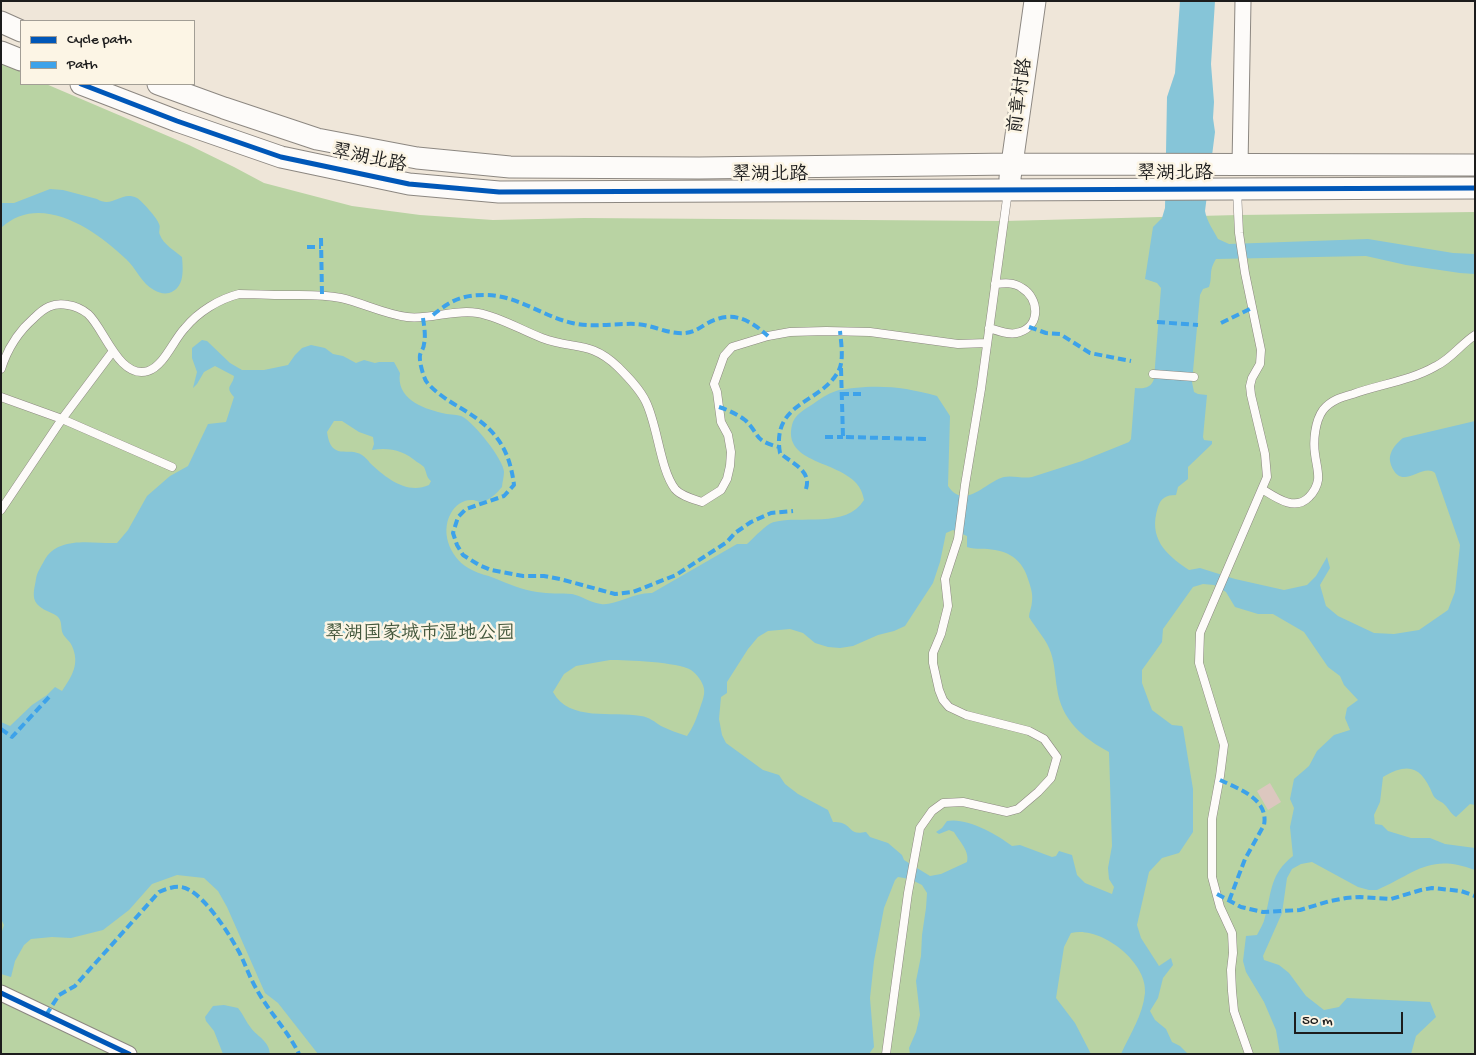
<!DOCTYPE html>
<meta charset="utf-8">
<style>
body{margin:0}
#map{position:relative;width:1476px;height:1055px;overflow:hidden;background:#efe6d9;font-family:"Gochi Hand",sans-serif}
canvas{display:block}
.frame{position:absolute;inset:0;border:2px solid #1c1c1c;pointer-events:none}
.legend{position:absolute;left:20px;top:20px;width:175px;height:65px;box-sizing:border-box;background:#fcf5e5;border:1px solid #a29e95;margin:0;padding:6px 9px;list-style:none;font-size:15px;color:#1c1c1c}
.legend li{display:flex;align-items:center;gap:10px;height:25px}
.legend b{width:25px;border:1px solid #a29e95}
.scale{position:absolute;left:1294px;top:1012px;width:109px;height:22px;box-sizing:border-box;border:2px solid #1c1c1c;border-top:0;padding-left:6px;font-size:15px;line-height:18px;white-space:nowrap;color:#1c1c1c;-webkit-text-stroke:4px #fcf5e5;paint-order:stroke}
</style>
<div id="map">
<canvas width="1476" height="1055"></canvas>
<div class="frame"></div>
<ul class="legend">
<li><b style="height:6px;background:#0057b8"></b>Cycle path</li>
<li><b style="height:6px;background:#3da2ea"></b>Path</li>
</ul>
<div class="scale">50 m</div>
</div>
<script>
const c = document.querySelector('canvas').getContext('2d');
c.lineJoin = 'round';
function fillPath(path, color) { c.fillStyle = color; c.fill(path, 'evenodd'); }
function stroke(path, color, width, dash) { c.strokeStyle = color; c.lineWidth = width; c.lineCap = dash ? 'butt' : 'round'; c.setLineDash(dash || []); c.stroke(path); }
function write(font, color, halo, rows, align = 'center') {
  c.font = font + ' "Gochi Hand","LXGW WenKai TC",sans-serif'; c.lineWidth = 5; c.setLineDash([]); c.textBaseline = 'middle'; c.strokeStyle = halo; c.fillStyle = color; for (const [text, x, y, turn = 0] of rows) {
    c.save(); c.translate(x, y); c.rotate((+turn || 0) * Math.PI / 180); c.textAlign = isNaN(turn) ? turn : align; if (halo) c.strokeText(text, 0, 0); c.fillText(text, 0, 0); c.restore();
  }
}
fillPath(new Path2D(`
 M1,63L21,70V84H46L189,145L234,167L264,183L352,206L420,215L493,220L584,218L1004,221L1238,215L1475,212V1054H1Z`), '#b9d3a3');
fillPath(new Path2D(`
 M1180,1H1215L1211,64L1214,102L1213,118L1215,132L1205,211C1207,222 1213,229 1218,239L1229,244L1368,239L1453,253L1475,254V274L1460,273L1406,265L1366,256L1216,259C1208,272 1213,276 1209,287L1203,289L1200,295L1192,382L1194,392L1198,394L1207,395L1203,437L1204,440L1212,441V444L1188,467V479L1178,487L1176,495C1166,495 1161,498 1158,507C1148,538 1165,554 1189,570L1200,568L1235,579L1284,590L1307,585L1316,576L1327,557L1330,568L1320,585L1326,606L1338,616L1374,633L1394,634L1419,630L1448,610L1455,592L1460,545L1435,473C1422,462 1402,493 1391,465C1390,461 1389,458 1391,453C1393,447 1398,442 1403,438L1475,421V805L1470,804L1456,817C1450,813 1449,809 1445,805C1442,801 1436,801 1433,795C1422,768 1410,761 1383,777L1380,802L1374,815L1375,824L1382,825L1388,831L1411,838H1430L1445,844L1475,848V870C1429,853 1416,873 1377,890H1369L1358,887L1312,862L1301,864L1292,869L1287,878L1282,913L1263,956L1264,960L1279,965L1289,973L1306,996L1324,1010L1339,1007L1347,998L1430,1002L1436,1017L1416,1036L1411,1054H1280L1276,1030L1264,1002L1246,972L1243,961L1246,936L1257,935C1260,929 1264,923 1265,917C1272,891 1270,874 1293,856L1290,827L1294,808L1290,799L1294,779L1309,766L1317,751L1334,735L1350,730L1345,718L1347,708L1358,700L1344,685L1340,676L1328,667L1304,632L1273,614H1258L1235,607L1226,592L1214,585L1203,584L1193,587L1163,629L1162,642L1142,670V683L1152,710L1172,725L1182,726L1183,728L1193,789V832L1179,853L1162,858L1149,872L1137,925L1141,938L1159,966L1171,958L1173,965L1163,978L1158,998L1150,1011L1155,1020L1166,1029L1172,1042L1180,1046L1188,1054H1121C1130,1034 1143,1015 1145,993C1148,962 1100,925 1071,933L1064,947L1056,998L1075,1023L1091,1054H910L909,1048L916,1032L920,1015L916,981L921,956L922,935L926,908L927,893L922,885L914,881L904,878L898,877L895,880L884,908L874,961L870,998L874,1047L869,1054H318L278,1003L265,993L227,907L218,891L204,878L177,875L152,884L129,910L103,930L71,938L52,937L31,939L24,945L15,961L11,977L1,974V934L4,925L1,919V722L10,726L32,705L47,695L55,687L62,691C72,676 80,664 72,646C70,641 65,638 63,634C60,628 63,621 57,616C51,612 42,610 37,604C31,597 35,587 36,579C37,572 41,567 44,561C58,535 92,544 117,543L128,530L147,496L170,476L188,466L208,424L226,422L234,397C224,386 233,386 234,376L215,366L204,372L197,384L193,388L197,372L192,358V348L202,340L207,341L230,363L242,370H264L288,365L295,355L302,348L311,345L325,348L333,354L343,356L356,363L364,360L375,363L379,362H394L400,373C396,398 421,408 442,413C448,415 455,414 461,416C473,421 504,460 504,472C504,477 502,483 502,487C497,493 488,502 480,502C479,502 474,500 473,500C464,499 455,505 451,513C439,534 452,561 472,570C479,574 487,575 494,578C509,584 522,590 537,592C549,594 560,593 572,594C582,596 591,603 601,604C614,606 635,592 652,593L737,544H747C753,539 766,524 774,522C801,515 846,529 864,500C859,458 781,470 792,425C794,415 805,409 813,404C820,399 827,394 836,391C841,389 848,389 854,388C886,385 907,388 937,396L950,416L948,486C965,511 985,482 1004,477C1013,475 1022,479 1032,477L1082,461L1129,442L1131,439L1135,388C1144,389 1151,388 1154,379L1161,288L1157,283L1145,279L1153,227L1162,218L1165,208L1167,97L1175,73ZM334,421H342L359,432L373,437L374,444L372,450C390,447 404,451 417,462C419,463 423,466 424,467C427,473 426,477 431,481L429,485C407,495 386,478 370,463C368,460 365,457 362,455C348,446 331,462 327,432ZM953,530L967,536V547C977,550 985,548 995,550C1014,553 1024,564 1029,582C1031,588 1033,595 1032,601C1032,607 1029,612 1029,617C1036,629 1047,640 1051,653C1055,665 1055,677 1057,688C1061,720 1083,738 1109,752L1112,846L1108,868L1109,879L1114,887L1112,894L1085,883L1077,875L1072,855L1059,851L1056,856L1052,857L1020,845L1012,846C997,834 966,817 947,821L942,828L936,832L939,834L949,830L954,832C959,841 970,851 967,862L941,874L930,876L904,860L902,855L888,843L870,837L866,832C849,835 854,828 842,823C839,822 836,822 833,822L828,810L798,794L785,784L779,775L763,770L726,743L722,735L719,719L721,697L727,693V682L748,649L758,637L768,631L790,629L803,633L815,643L828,647L840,648L853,646L878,635L894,631L905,626L933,583L940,562L946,533ZM610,660C627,660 678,662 691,670C697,674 703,682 704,689C705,695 702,702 700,708C697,717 693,728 687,736C678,733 669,730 661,726C655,722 649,717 641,716C612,711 569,722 553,692L564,674L576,666Z
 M50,189L63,190L97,199C113,209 121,190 137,198C141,200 158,219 159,224C161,227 158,232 160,235C163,244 175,251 182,257C183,270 185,288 169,293C164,294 159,293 154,290C142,284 136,268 126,259C96,230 40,191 1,228V203H14Z
 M224,1005L238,1008C243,1014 246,1022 251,1028C258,1037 269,1041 270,1054H223L214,1031L206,1021L205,1017L213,1006Z`), '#86c5d8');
fillPath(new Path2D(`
 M1270,783L1281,802L1268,810L1257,791Z`), '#dcc7bf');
const lane = new Path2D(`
 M1237,190L1239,233L1245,273L1261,350L1260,364L1252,378L1250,386L1251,395L1265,454L1267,477L1200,633L1199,663L1224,745L1220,776L1212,819V877L1220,907L1232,933L1233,953L1231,970L1232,991L1234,1011L1249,1054
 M989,328C999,331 1011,336 1020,332C1041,325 1039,298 1022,288C1014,282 1004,283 995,284
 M1,369C7,350 19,331 34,318C44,308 53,302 68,305C75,306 83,310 88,314C104,328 119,380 148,371C164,366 174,339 185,328C198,312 219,299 239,294C254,294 269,295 284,295C304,295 322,294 341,298C363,303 384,314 407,317C430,320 453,309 478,313C500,317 521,330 542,338C573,350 590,340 618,367C628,377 640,389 646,402C658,427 660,469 675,489C681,496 693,499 702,502L721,490L727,479L730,466L731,452L728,435L721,422L717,392L714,384L724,356L732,347L768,336L790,332L826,331L870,332L958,344L987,343
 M1153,374L1194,377
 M1,397L62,419L172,467
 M1262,489C1275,497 1295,512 1309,497C1313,493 1317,486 1318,480C1319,472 1316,463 1315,454C1313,441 1315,421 1323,410C1331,400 1342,397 1353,394C1381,384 1410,381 1436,366C1451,359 1461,344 1475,335
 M1,510L62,419L113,351
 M886,1054L908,893L920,828L932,811L943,803L963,802L1007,812L1018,809L1038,792L1051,778L1057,757L1044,739L1029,731L966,715L949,707L943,700L939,690L933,663V653L941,634L948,606L945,579L958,539L965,485L981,389L1008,191`);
const street = new Path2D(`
 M1240,165L1243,1
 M1,993L129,1054`);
const secondary = new Path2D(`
 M1,22L21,31
 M1,52L21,60
 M81,84L177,121L281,157L409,184L499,192L1475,188
 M158,84L224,108L317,139L417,158L510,167L699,168L1013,164L1475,165
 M1010,178L1035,1`);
stroke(lane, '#8c8781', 9);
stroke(street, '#8c8781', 17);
stroke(secondary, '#8c8781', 23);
stroke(lane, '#fdfbf9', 8);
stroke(street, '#fdfbf9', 15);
stroke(secondary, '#fdfbf9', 21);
stroke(new Path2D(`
 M321,238L322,295
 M307,247H321
 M433,315C451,300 462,295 485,295C517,295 542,316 572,323C593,328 616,323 637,324C651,325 664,332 678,333C690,334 697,330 706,324C731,310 748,318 768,336
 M423,318C424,326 426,335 424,344C424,348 421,351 420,355C419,362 423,375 426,381C432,390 450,402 459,407C493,427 509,445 514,485L504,496L466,509L458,517L453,533L457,545L463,555L479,565L491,570L523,576H544L560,579L615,594L633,592L676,575L727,542L735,533L751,522L771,513L793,511
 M1157,322L1198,325
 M1221,323L1252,308
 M1029,327L1046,333L1060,334L1090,353L1131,361
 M841,368L843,437L927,439
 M841,394H861
 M719,407C728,410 737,414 745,420C761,435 752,440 779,447
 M825,437H843
 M806,489C812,470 791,463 780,453C771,401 822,404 839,370C844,360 841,342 840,331
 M1,729L12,737L50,696
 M1220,780C1239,789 1269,799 1264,825L1245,859L1229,901
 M1217,894L1241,907L1263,912L1300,910L1330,901L1346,898L1360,897L1391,899L1421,890L1432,888L1461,891L1475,896
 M46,1015L59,995L75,986L82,978L159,892C166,889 174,886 181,887C200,889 226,929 235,945C244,959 248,975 257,990C269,1012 288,1031 299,1054`), '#3da2ea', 4, [8, 4]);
stroke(new Path2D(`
 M81,84L177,121L281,157L409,184L499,192L1475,188
 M1,993L129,1054`), '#0057b8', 5);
write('19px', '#1c1c1c', '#fcf5e5', [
 ["前章村路",1022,96,-82],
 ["翠湖北路",369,160,12],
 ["翠湖北路",1175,175],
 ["翠湖北路",770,176]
]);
write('19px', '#43573c', '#fcf5e5', [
 ["翠湖国家城市湿地公园",420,635]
]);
</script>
